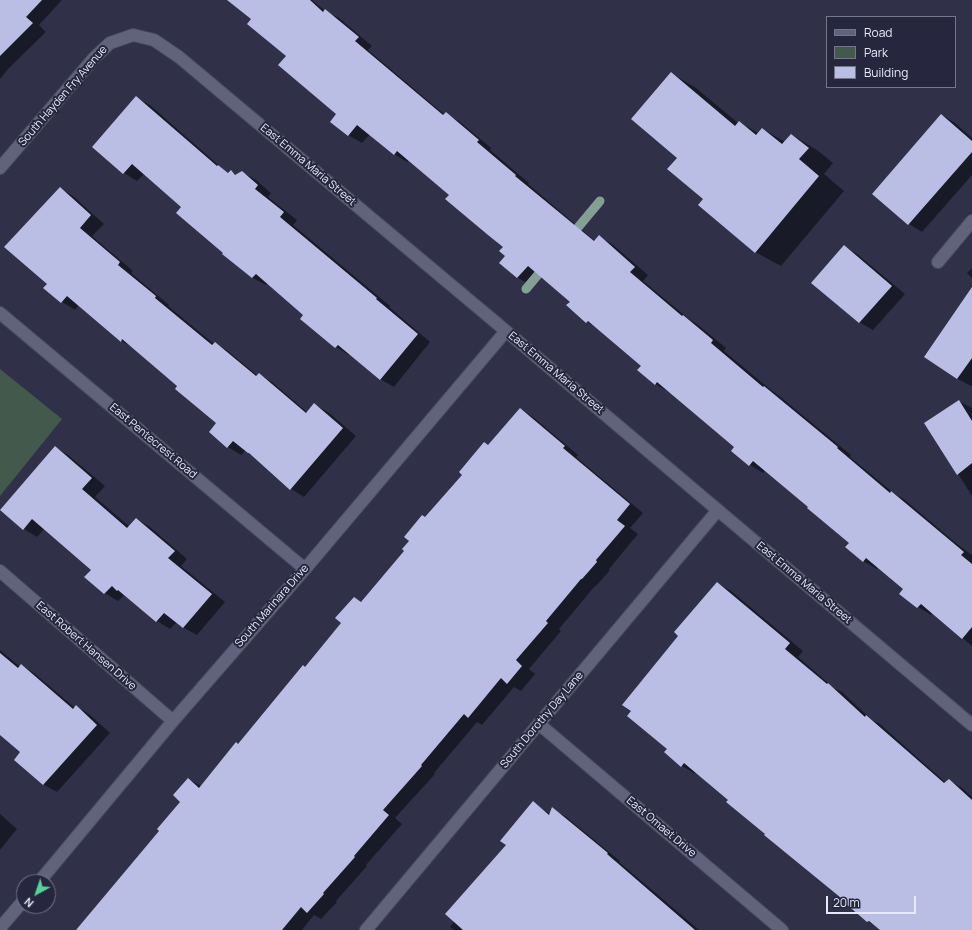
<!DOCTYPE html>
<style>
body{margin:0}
#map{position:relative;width:972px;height:930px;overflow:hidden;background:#303149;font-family:Manrope,sans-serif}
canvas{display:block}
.legend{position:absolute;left:826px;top:16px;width:130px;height:72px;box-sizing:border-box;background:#26273e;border:1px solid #737588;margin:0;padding:5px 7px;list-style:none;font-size:12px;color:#e7e9f8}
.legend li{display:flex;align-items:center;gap:8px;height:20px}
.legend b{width:20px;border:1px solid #737588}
.north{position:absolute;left:16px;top:874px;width:40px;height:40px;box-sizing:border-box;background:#26273e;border:1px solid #737588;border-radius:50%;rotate:220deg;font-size:11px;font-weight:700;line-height:16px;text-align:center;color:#e7e9f8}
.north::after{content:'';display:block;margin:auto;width:14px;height:18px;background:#53d397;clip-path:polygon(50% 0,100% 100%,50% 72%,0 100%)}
.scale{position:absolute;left:826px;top:896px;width:90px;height:18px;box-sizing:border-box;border:2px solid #e7e9f8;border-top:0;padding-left:5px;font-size:12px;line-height:14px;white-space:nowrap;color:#e7e9f8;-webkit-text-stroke:3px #26273e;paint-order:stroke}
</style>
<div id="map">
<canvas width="972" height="930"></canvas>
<ul class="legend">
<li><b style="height:5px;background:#61637d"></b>Road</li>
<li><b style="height:11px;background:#42594c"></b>Park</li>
<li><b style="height:11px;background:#bbbee4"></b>Building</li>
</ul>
<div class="north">N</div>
<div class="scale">20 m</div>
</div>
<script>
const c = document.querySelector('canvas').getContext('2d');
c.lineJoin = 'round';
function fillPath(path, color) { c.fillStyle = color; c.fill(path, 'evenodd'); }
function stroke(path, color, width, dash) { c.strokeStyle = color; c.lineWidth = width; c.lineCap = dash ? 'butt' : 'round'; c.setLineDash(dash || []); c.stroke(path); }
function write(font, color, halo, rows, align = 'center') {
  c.font = font + ' Manrope,sans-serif'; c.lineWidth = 4; c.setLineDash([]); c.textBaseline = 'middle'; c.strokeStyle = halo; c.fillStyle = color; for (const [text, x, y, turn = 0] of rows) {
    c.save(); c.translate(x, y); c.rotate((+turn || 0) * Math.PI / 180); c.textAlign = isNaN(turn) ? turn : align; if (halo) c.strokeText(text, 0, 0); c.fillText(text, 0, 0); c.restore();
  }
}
fillPath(new Path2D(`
 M0,369L62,419L0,496Z`), '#42594c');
fillPath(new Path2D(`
 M0,0H62L39,25L46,32L9,68L0,79Z
 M229,0H312L325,11L339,18L372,46L368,50L445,115L446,114L459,121L491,148L490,150L529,183L528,184L595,241L599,237L612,244L648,275L643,281L689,319L697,324L726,348L724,351L771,390L778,395L851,455L850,457L895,494L905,500L957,544L972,555V646L933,613L931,615L918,607L900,594L904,589L878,567L877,569L863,561L850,543L810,507L766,470L763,473L750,465L736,447L669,391V392L655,384L642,366L597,328L587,322L572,302L540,275L531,285L518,278L501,263L506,256L504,247L450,195L409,160L407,162L394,154L370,134L362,143L348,135L337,114L287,56L252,19Z
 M671,73L696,88L738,123L739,122L758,133L763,129L785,142L792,135L817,150L833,163L824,174L844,191L781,266L755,252L704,199L678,158Z
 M136,98L150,105L224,170L229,173L231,172L237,175L242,172L256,180L271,193L268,197L297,220L293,225L390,306L389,307L430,342L394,387L380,379L350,354L349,355L336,347L305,315L268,283L266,285L253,278L224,254V253L183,207L144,174L137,181L124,173Z
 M942,115L955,123L972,138V175L922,232L909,224Z
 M60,188L73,196L104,224L92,236L133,271L131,273L169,305L168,306L214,344L215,343L228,351L258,376L259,374L272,382L308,413L315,405L328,412L356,436L304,497L291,489L246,450L241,455L228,447L210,432L217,423L178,386L134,348L121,341L79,305L75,310L62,302L45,288L48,284Z
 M844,246L857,254L905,294L873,330L859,322Z
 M972,268V278L967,273Z
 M972,289V385L971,386L958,379L925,357Z
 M959,401L972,408V496L926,423Z
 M520,409L533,417L578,455L576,457L643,513L630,528L638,534L609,569L610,570L596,586H595L559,629L561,631L529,669L535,674L521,691L514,687L482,725L477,722L434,773L435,774L395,818L402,824L366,865L367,866L336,901L337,902L321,919L314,915L302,930H77L161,831L182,802L188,779L201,786L239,745L306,668L342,623L354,598L362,602L405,551L425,518L489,446Z
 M55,447L68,455L105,486L95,497L130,527L137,519L150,527L187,559L181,566L225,602L197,635L184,628L177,622L170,629L157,621L124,595L118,601L105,593L92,570L44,529L37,537L24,529Z
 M717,583L731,591L803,651L798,657L834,688L842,692L872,720L880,724L946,783L949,780L962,788L972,797V930H882L868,922L846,903L848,902L697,772L695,774L682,766L665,752L668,748L679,635Z
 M0,650L20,667L21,665L34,673L75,708L76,706L89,714L110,733L57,792L44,785L15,759L22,752L0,734Z
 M533,803L550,814L552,809L565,816L620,861L619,862L699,930H454L450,927L507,845Z
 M0,814L17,829L0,850Z`), '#0007');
stroke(new Path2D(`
 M570,237L600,201
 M526,289L546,265`), '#84a095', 9);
fillPath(new Path2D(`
 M0,0H42L26,17L33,23L0,56Z
 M227,0H310L323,12L325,9L359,37L355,41L443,115L446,112L479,140L477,142L516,175L515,176L594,241L599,235L635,267L630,272L682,316L683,315L713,340L711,343L763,387L764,386L838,447L837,448L890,493L891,491L964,552L961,555L972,564V627L962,639L921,604L917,608L899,594L903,589L866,558L863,562L845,547L849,543L807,508L808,507L753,461L749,466L731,451L734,447L657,382L655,385L637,370L641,366L588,321L586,323L566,305L570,302L528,266L517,278L499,263L505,256L499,251L503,247L488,235L445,199L449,195L397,151L394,155L357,125L348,136L330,122L336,114L278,65L286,56L247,24L251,19Z
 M671,72L735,126L739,121L756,135L762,128L782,144L791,134L809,148L799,159L819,176L755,253L698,205L703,199L667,169L677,158L631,119Z
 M136,96L217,166L218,165L228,173L231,170L235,175L242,171L258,185L255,189L284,212L280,217L377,298L376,299L418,334L380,380L338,345L335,348L300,319L303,315L256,274L252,278L222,254L223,253L176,213L181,207L132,164L123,174L92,147Z
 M941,114L972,141V152L908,225L872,194Z
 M60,187L91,215L80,228L120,262L118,265L156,296L155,298L212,345L215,342L256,376L259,373L306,413L314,403L343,428L290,490L249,453H248L233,441L227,448L209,432L216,423L175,389L177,386L122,339L121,342L67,296L61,303L43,288L47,284L4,247Z
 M844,245L892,286L859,323L811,283Z
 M972,287V358L957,379L924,357Z
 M959,400L972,421V463L957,475L924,423Z
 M520,408L565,446L563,448L630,504L617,520L625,526L596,560L597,562L582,579H581L546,621L548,623L516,660L522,666L507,684L501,678L468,718L464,714L421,765L422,766L383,810L389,815L354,856L355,857L323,893L324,894L307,913L301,907L282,930H76L159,831L157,829L180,802L173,795L188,778L199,788L236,742L238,744L303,665L305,667L341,623L335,618L354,597L361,602L404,551L402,549L409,541L404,537L422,515L425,517L462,475L459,472L484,442L488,445Z
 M55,446L92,478L82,489L127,528L136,518L175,551L168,558L212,594L183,628L164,613L156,622L118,590L117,591L112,586L104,594L84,577L91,570L32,519L23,530L0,510Z
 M717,582L790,643L785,649L827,684L828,683L865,717L866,715L944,783L949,779L972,800V930H880L869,921L867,922L845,903L846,902L764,835L765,834L726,802L728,800L684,763L681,767L664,752L667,749L627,716L631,711L622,705L678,636L674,632Z
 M0,653L18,668L21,664L73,709L76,705L97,725L43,785L14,760L20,752L0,735Z
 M533,801L549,815L552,807L608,853L607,854L695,930H463L445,914L506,845L500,841Z`), '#bbbee4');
const minor = new Path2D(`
 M0,168L94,58L110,43L133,35L154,40L179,57L506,331L972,725
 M938,262L972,221
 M0,313L305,569
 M0,571L173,721
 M539,724L782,930
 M39,882L173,721L305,569L506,331
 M0,928L24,900
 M366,930L718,510`);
stroke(minor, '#4a4b5e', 14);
stroke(minor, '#61637d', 12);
write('11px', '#e7e9f8', '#26273e', [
 ["South Hayden Fry Avenue",63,96,-49],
 ["East Emma Maria Street",308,165,40],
 ["East Emma Maria Street",556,373,40],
 ["East Pentecrest Road",153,441,40],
 ["East Emma Maria Street",804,583,40],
 ["South Marinara Drive",272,606,-49],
 ["East Robert Hansen Drive",86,646,41],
 ["South Dorothy Day Lane",542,720,-50],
 ["East Omaet Drive",661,827,40]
]);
</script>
